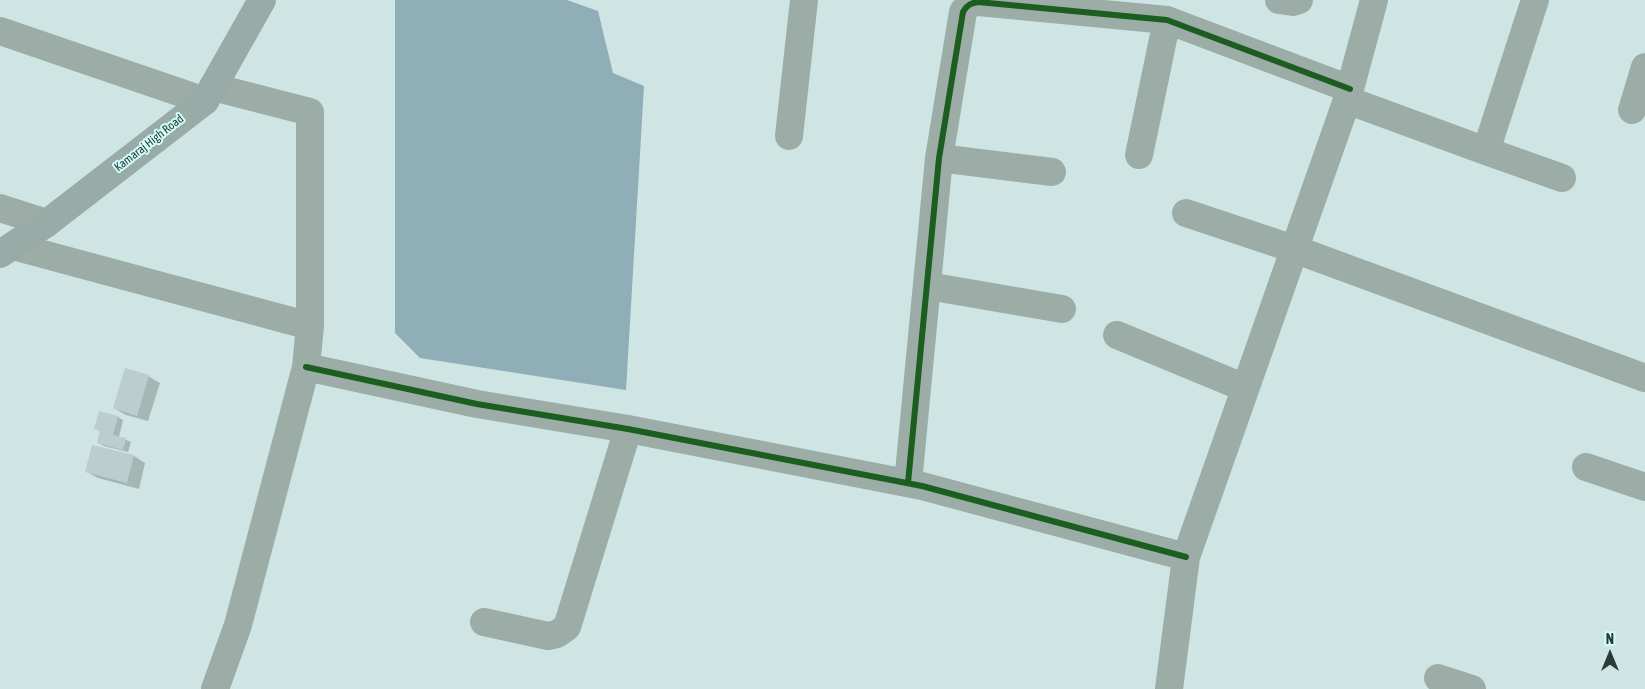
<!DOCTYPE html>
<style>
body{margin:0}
#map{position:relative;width:1645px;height:689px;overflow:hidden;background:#cee5e3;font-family:"Asap Condensed",sans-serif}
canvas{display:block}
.north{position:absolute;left:1585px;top:629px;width:50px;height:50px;-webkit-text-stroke:4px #d1fdf8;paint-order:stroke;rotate:0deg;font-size:14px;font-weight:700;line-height:20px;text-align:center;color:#293a38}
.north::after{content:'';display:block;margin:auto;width:18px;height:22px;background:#293a38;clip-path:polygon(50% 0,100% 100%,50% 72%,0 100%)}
</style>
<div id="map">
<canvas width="1645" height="689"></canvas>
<div class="north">N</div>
</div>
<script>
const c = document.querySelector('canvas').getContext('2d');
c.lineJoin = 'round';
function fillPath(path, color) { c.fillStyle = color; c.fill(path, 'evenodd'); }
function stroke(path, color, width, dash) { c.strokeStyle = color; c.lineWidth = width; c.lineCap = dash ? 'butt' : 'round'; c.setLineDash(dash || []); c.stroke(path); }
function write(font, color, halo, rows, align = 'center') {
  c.font = font + ' "Asap Condensed",sans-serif'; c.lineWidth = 4; c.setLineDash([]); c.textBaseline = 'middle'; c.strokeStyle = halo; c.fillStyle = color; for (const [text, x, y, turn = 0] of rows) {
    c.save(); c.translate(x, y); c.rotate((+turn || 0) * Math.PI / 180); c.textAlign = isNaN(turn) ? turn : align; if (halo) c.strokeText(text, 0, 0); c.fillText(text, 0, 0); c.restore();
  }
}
fillPath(new Path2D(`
 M395,0H567L598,11L613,73L644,86L626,390L420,358L395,333Z`), '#90aeb8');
fillPath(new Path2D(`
 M148,376L160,383L148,421L126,415L114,408Z
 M100,413L118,417L123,420L119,437L131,442L128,452L104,446L98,443L101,432L96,428Z
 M93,446L134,456L145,463L139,489L98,478L87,472Z`), '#0003');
fillPath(new Path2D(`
 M125,368L149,375L137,416L113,408Z
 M99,411L118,416L113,435L126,438L123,450L97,443L100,430L94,429Z
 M92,445L134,455L127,483L85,472Z`), '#bbcdce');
stroke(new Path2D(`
 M1279,0L1293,2L1299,0
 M0,31L205,101
 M213,87L310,112V326L306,367L238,625L215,689
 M1347,100L1486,151L1535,0
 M1632,110L1645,67
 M789,136L804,0
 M1486,151L1562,178
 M1139,155L1167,20
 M939,158L1052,172
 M0,208L47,223
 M1186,213L1294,249L1645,378
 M13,246L310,326
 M928,286L1062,309
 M1117,335L1245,388
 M306,367L477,404L628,429L922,486L1186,557
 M1586,467L1645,487
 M908,483L939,158L963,12C967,5 971,3 978,2L1167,20L1350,89
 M484,622L548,636L557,634L567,627L628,429
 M1438,678L1472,689
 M1169,689L1186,557L1347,100L1374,0`), '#9cada8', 28);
stroke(new Path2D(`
 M0,254L47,223L205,101L262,0`), '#98aba7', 28);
stroke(new Path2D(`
 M306,367L477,404L628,429L922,486L1186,557
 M908,483L939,158L963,12C967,5 971,3 978,2L1167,20L1350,89`), '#1b5e20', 6);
write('12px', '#293a38', '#d1fdf8', [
 ["Kamaraj High Road",149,143,-38]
]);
</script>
